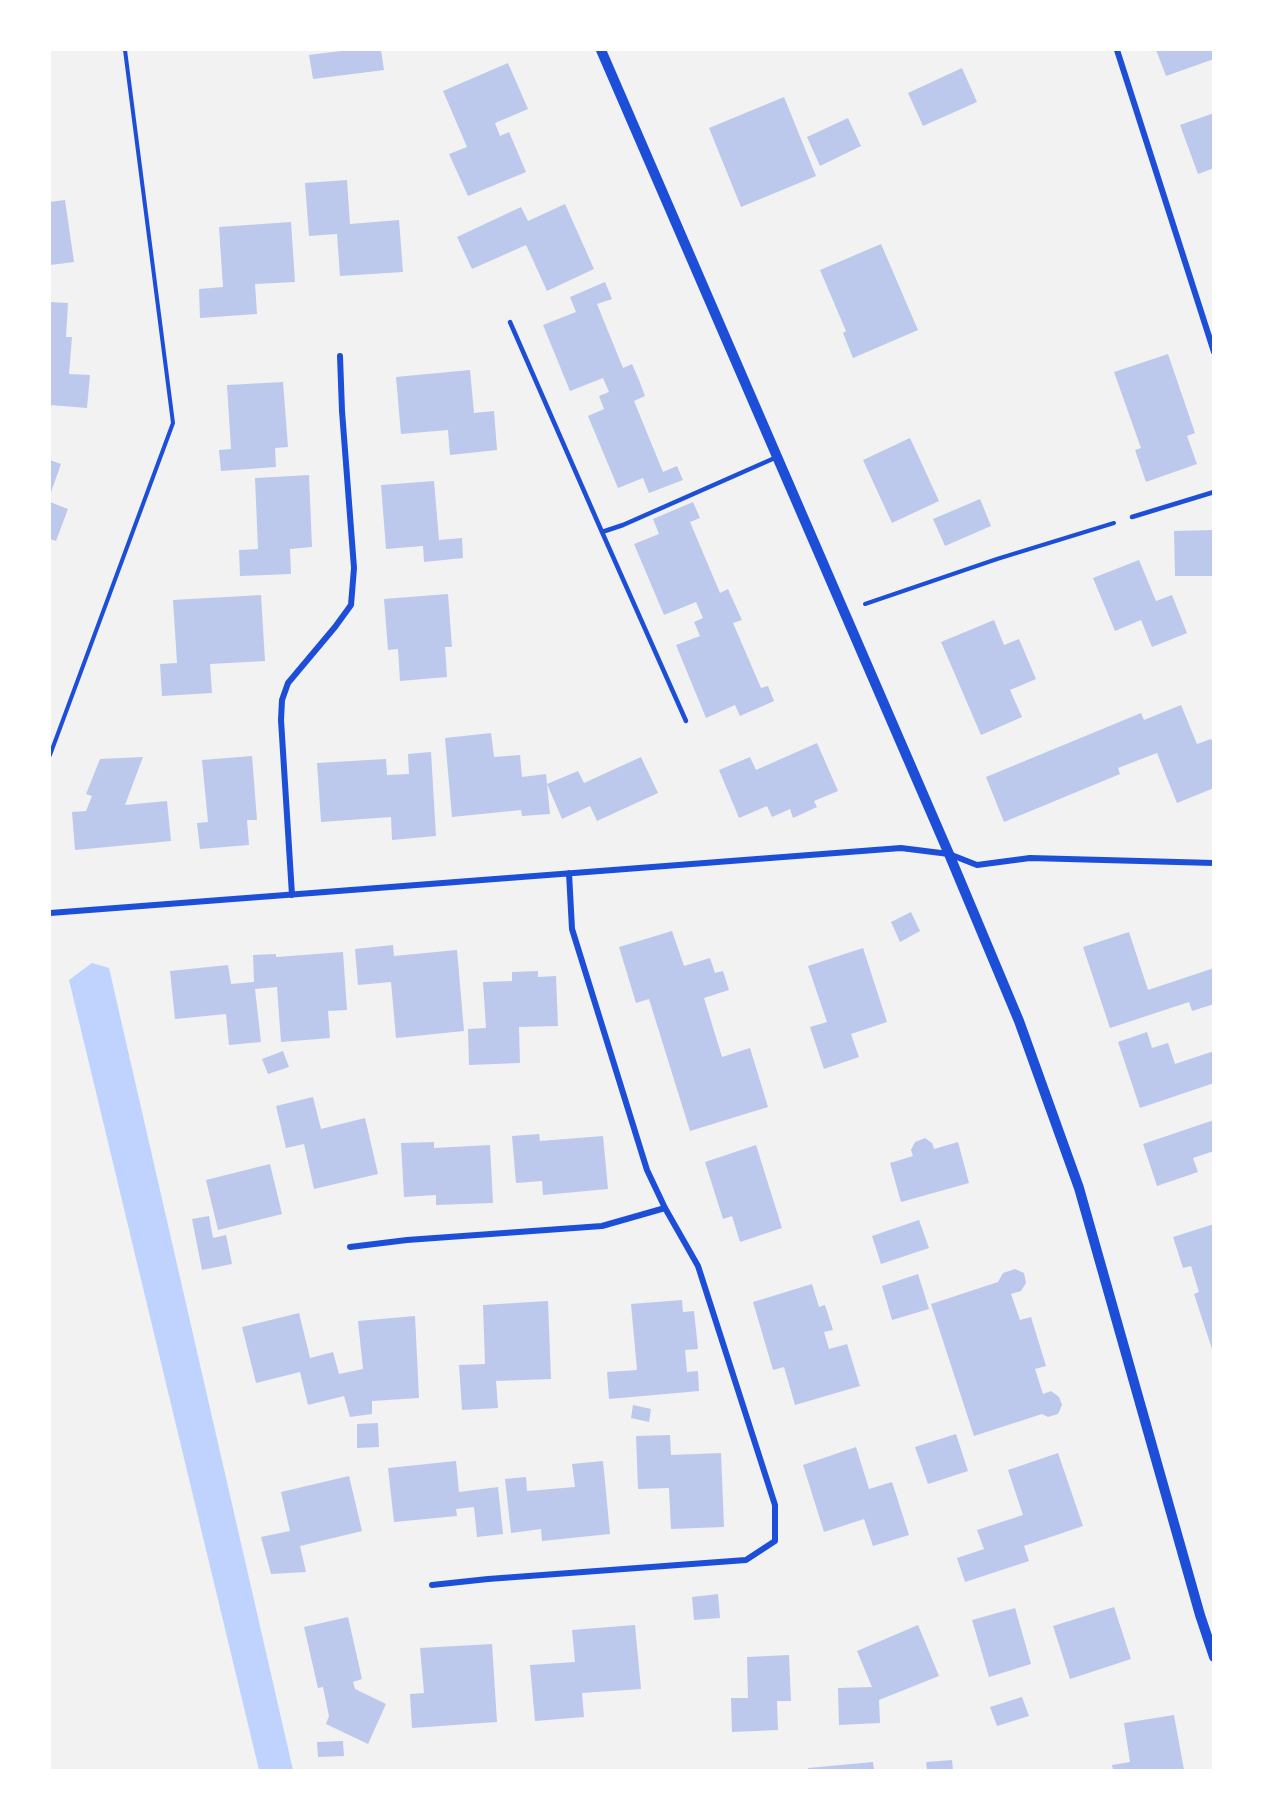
<!DOCTYPE html>
<style>
body{margin:0}
#map{position:relative;width:1263px;height:1820px;overflow:hidden;background:#f2f2f2;font-family:"Titillium Web",sans-serif}
canvas{display:block}
.frame{position:absolute;inset:0;border:51px solid #fff;pointer-events:none}
</style>
<div id="map">
<canvas width="1263" height="1820"></canvas>
<div class="frame"></div>
</div>
<script>
const c = document.querySelector('canvas').getContext('2d');
c.lineJoin = 'round';
function fillPath(path, color) { c.fillStyle = color; c.fill(path, 'evenodd'); }
function stroke(path, color, width, dash) { c.strokeStyle = color; c.lineWidth = width; c.lineCap = dash ? 'butt' : 'round'; c.setLineDash(dash || []); c.stroke(path); }
fillPath(new Path2D(`
 M92,963L109,968L293,1770H259L69,980Z`), '#bfd3fe');
fillPath(new Path2D(`
 M349,50H381L384,70L313,79L309,55Z
 M1156,50H1214V59L1166,76Z
 M508,63L528,109L495,123L500,136L509,132L526,172L468,196L449,154L467,147L443,91Z
 M962,68L977,102L923,126L908,93Z
 M784,97L816,176L741,207L709,128Z
 M1214,113V168L1198,174L1180,125Z
 M848,118L861,146L820,166L807,137Z
 M347,180L350,224L399,220L403,272L340,276L337,234L309,236L305,183Z
 M65,200L74,262L50,265V202Z
 M565,204L594,269L547,291L526,245L472,269L457,237L521,207L528,221Z
 M291,222L295,282L255,284L257,314L200,318L199,289L223,287L219,227Z
 M881,244L918,330L853,358L843,333L846,331L820,270Z
 M605,282L612,299L597,304L623,368L632,364L639,380L645,396L634,401L663,472L677,466L683,480L649,493L643,478L618,488L588,416L604,409L599,396L609,392L603,378L570,391L543,325L576,312L570,297Z
 M50,302L68,303L66,337H72L69,374L90,375L87,408L50,405Z
 M1168,354L1195,433L1187,436L1197,464L1146,482L1135,450L1141,448L1114,372Z
 M470,370L474,413L494,411L497,450L450,455L448,430L401,434L396,377Z
 M283,382L288,447L275,448L276,467L221,471L219,450L231,449L227,385Z
 M910,438L939,501L892,523L863,460Z
 M50,460L61,464L50,495Z
 M309,475L312,547L290,549L291,574L240,576L239,550L258,549L255,478Z
 M434,481L439,540L462,538L463,558L424,562L423,546L386,549L381,485Z
 M980,499L991,526L945,546L933,519Z
 M50,502L68,509L56,541L50,539Z
 M693,502L700,518L690,522L720,593L728,589L742,620L733,623L761,688L768,686L774,701L740,716L735,705L706,718L676,645L700,636L694,622L703,618L696,602L664,615L634,544L659,534L653,519Z
 M1214,530V576H1175L1174,531Z
 M1139,560L1156,601L1172,595L1187,633L1152,647L1141,620L1115,631L1093,578Z
 M448,594L452,647H445L447,677L400,681L398,649L388,650L384,599Z
 M261,595L265,661L210,664L212,693L162,696L160,664L177,663L173,600Z
 M994,620L1004,645L1019,639L1036,679L1010,690L1022,717L981,735L941,642Z
 M1181,705L1197,744L1211,739L1214,744V788L1177,803L1157,753L1118,768L1120,774L1004,822L986,777L1141,713L1144,720Z
 M491,733L494,757L520,755L522,777L546,774L550,814L522,816L521,810L452,817L445,738Z
 M817,743L838,791L814,801L817,807L793,818L790,809L772,817L767,806L739,818L719,770L750,757L756,770Z
 M431,752L436,836L392,840L391,817L321,822L317,763L386,759L387,775L409,774L408,754Z
 M252,756L257,820H247L249,845L200,849L197,823L208,822L202,760Z
 M143,757L125,805L167,801L171,841L75,850L72,812L86,811L92,796L86,794L100,759Z
 M641,757L658,793L597,821L590,806L562,819L547,784L578,771L584,783Z
 M911,912L920,931L900,942L891,922Z
 M672,931L684,966L710,958L715,973L723,971L729,990L704,998L722,1057L750,1048L768,1107L690,1131L649,999L636,1003L619,947Z
 M1129,932L1148,990L1214,968V1004L1192,1011L1189,1002L1110,1028L1083,947Z
 M393,945L394,956L457,950L464,1031L396,1038L391,982L358,985L355,949Z
 M863,948L887,1022L851,1034L859,1057L824,1069L810,1027L827,1022L808,966Z
 M343,952L347,1010L328,1011L330,1038L281,1042L277,987L255,989L261,1042L229,1045L226,1014L175,1019L170,971L228,965L231,984L254,982L253,955L276,954V957Z
 M538,971V977L556,976L558,1026L519,1027L520,1063L469,1065L468,1029L486,1028L483,982L512,981V972Z
 M1147,1032L1152,1048L1168,1043L1175,1064L1214,1051V1083L1140,1108L1118,1042Z
 M283,1051L289,1067L268,1074L262,1059Z
 M313,1097L321,1129L365,1118L378,1174L314,1189L304,1144L286,1148L276,1106Z
 M1214,1120V1151L1193,1158L1198,1172L1157,1186L1143,1144Z
 M539,1134L540,1141L603,1136L608,1189L543,1195L542,1181L516,1183L512,1136Z
 M925,1138L932,1143L934,1149L958,1142L969,1183L901,1202L890,1163L913,1156L911,1150L915,1142Z
 M434,1142V1148L490,1145L493,1203L436,1205V1195L404,1197L401,1143Z
 M756,1145L782,1228L740,1242L732,1216L723,1219L705,1162Z
 M270,1164L282,1214L218,1230L206,1180Z
 M209,1216L213,1238L226,1235L232,1264L202,1270L192,1219Z
 M919,1220L929,1248L881,1264L872,1236Z
 M1214,1224V1352H1213L1194,1294L1199,1292L1191,1266L1183,1268L1173,1237Z
 M1015,1269L1024,1273L1026,1283L1021,1291L1011,1294L1020,1320L1031,1317L1046,1366L1035,1369L1043,1394L1051,1391L1059,1397L1062,1405L1058,1414L1048,1417L1042,1414L974,1436L931,1304L998,1282L1003,1273Z
 M918,1274L929,1309L892,1320L882,1286Z
 M812,1284L819,1307L825,1305L833,1330L824,1332L829,1349L847,1344L860,1386L795,1405L784,1367L773,1370L753,1302Z
 M682,1300L683,1312L694,1311L698,1349L685,1350L687,1372L698,1371L699,1391L609,1399L607,1372L637,1370L631,1304Z
 M548,1301L551,1379L496,1381L498,1408L462,1410L459,1365L485,1364L483,1305Z
 M299,1313L310,1358L333,1352L339,1374L363,1369L358,1321L415,1316L419,1398L372,1401V1414L350,1417L344,1396L308,1405L300,1372L256,1383L242,1327Z
 M633,1405L651,1409L649,1422L631,1418Z
 M378,1423L379,1447L357,1448V1424Z
 M956,1434L968,1471L928,1484L915,1447Z
 M670,1435L671,1455L721,1453L724,1527L671,1529L669,1488L638,1489L636,1436Z
 M856,1447L869,1489L892,1482L909,1535L873,1546L864,1519L824,1532L803,1465Z
 M1058,1453L1083,1526L1024,1546L1029,1561L965,1582L957,1558L984,1549L977,1530L1023,1515L1008,1470Z
 M456,1461L459,1492L498,1487L503,1534L477,1537L474,1507L456,1509L457,1516L394,1522L388,1468Z
 M603,1461L610,1534L542,1541L541,1529L511,1533L505,1479L526,1477L527,1491L575,1487L572,1464Z
 M349,1476L362,1531L300,1546L306,1572L271,1574L261,1537L290,1531L281,1492Z
 M718,1594L720,1618L694,1620L692,1597Z
 M1114,1607L1131,1659L1070,1679L1053,1626Z
 M1015,1608L1031,1664L989,1677L972,1620Z
 M348,1617L362,1679L353,1682L355,1689L386,1704L368,1744L326,1724L329,1716L323,1687L318,1688L304,1627Z
 M635,1625L641,1689L582,1693L584,1717L535,1721L530,1665L575,1662L572,1630Z
 M918,1625L939,1676L879,1700L880,1723L839,1725L838,1688L872,1687L857,1651Z
 M492,1644L497,1722L412,1728L410,1694L424,1693L420,1648Z
 M789,1655L791,1701H777L778,1730L732,1732L731,1698H748L747,1657Z
 M1022,1697L1029,1716L997,1726L990,1707Z
 M1174,1715L1184,1770H1113L1112,1765L1130,1762L1124,1723Z
 M343,1741L344,1756L318,1757L317,1742Z
 M952,1760L953,1770H927L926,1762Z
 M873,1762L874,1770H808V1768Z`), '#bdc9ec');
stroke(new Path2D(`
 M865,604L997,559L1114,523
 M50,755L173,423L125,50`), '#1d4ed8', 4);
stroke(new Path2D(`
 M510,322L602,532
 M1132,517L1214,492
 M686,721L602,532L623,525L777,457`), '#1d4ed8', 4.5);
stroke(new Path2D(`
 M1117,50L1214,352
 M292,895L281,720L282,700L288,683L335,627L351,605L354,568L342,411L340,356
 M50,913L901,848L949,854L977,865L1030,858L1214,863
 M350,1247L407,1240L602,1226L665,1208
 M432,1585L488,1579L746,1560L775,1541V1505L698,1266L665,1208L647,1170L572,929L569,873`), '#1d4ed8', 6);
stroke(new Path2D(`
 M601,50L949,854L1019,1021L1079,1188L1200,1615L1214,1657`), '#1d4ed8', 10);
</script>
